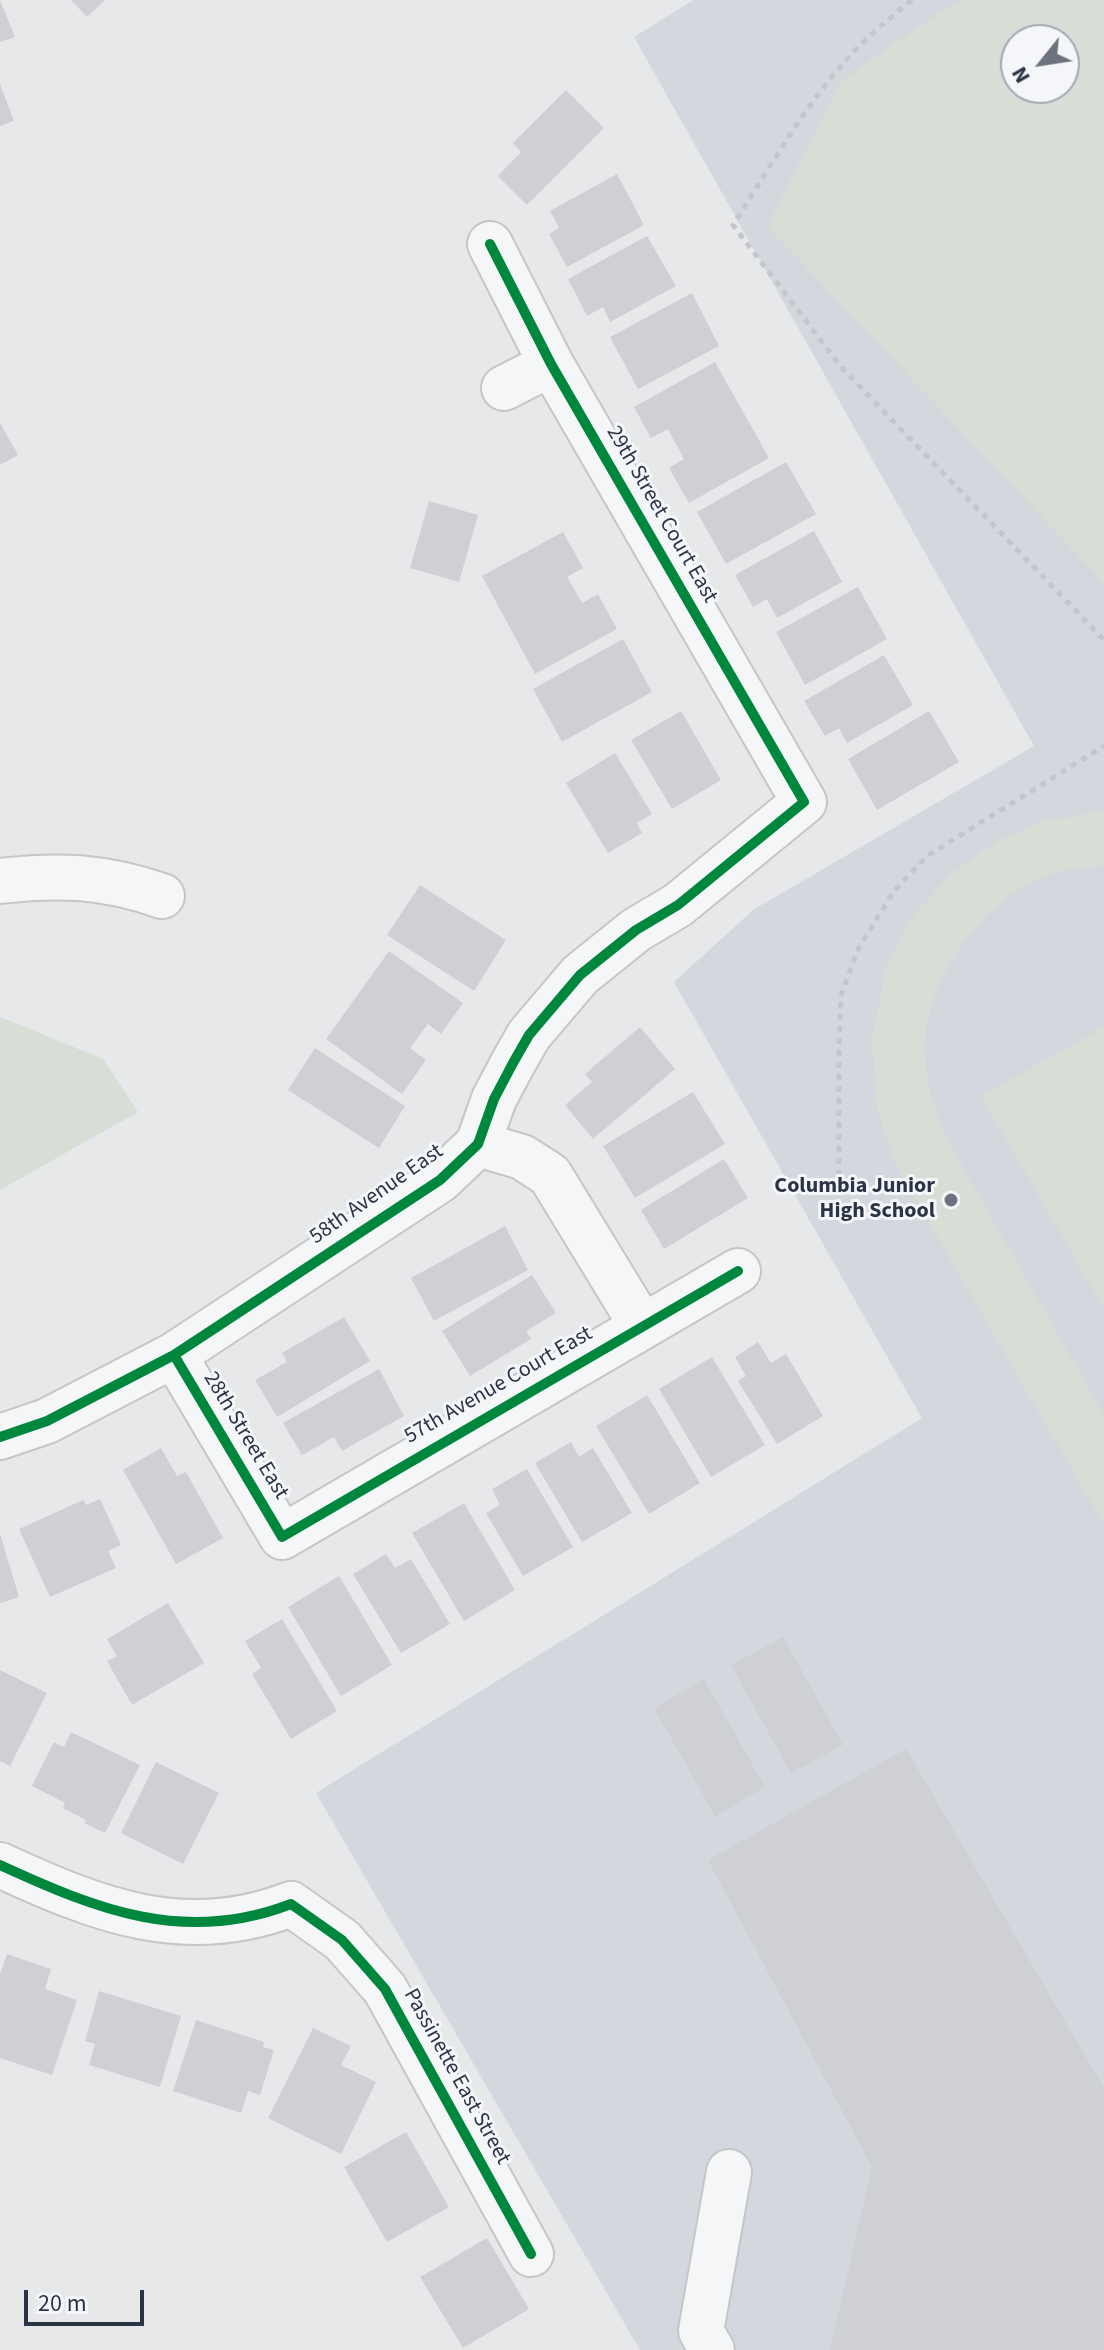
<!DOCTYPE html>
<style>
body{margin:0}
#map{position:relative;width:1104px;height:2350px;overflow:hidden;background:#e6e8ea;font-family:"Source Sans 3",sans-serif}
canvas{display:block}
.north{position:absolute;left:1000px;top:24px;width:80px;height:80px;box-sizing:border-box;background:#f4f6f9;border:2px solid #a4a8b1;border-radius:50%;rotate:240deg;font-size:22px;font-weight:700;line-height:32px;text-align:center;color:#2b3445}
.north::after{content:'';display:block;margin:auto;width:28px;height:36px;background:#6c737f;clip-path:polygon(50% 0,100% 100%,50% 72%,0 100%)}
.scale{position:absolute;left:24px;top:2290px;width:120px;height:36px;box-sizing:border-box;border:4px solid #2b3445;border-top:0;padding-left:10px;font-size:24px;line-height:28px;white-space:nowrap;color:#2b3445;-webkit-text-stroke:6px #f4f6f9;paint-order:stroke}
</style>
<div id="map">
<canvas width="1104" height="2350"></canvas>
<div class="north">N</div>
<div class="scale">20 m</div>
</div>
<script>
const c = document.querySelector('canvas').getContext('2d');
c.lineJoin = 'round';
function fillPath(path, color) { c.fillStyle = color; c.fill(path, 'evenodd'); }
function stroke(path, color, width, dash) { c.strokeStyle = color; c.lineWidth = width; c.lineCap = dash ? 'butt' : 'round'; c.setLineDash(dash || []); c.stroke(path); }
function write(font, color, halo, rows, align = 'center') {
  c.font = font + ' "Source Sans 3",sans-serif'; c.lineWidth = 6; c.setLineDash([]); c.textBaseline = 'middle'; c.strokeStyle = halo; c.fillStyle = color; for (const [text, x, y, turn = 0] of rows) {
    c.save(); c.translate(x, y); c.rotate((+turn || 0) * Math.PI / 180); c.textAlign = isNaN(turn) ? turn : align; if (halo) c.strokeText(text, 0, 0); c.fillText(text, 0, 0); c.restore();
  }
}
fillPath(new Path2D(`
 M693,0H1104V2350H640L316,1793L922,1418L674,982L753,910L1034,746L634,37ZM1016,40H1064V88H1016Z`), '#d4d7dd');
fillPath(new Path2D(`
 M964,0H1104V583L767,226L841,81L928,20ZM1016,40H1064V88H1016Z
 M1104,811V865C1088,867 1071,868 1055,873C985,894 924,979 925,1052C926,1088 936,1114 951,1146L1104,1415V1525L897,1167L878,1113L872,1041L885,972L913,916L950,875L997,841L1040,822Z
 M0,1017L103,1059L138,1112L0,1190Z
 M1104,1027V1309L981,1096Z`), '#d6ded6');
fillPath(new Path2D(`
 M0,0L15,37L0,42Z
 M71,0H105L87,17Z
 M0,84L14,121L0,126Z
 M566,90L604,128L527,205L498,176L521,152L513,143Z
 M617,174L644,225L567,267L549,234L559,228L550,211Z
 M647,236L676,286L610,322L603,307L587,316L568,279Z
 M692,293L719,346L638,389L610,337Z
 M715,362L769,458L689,503L669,468L684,459L668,429L651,438L634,407Z
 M0,423L18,455L0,465Z
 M786,462L816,514L726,564L697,512Z
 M429,501L478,515L459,582L410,568Z
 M814,531L842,582L777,618L767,599L753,607L735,575Z
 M563,532L583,568L567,577L582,603L598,594L617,629L535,674L482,576Z
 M858,587L887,639L805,685L776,632Z
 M623,639L652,692L562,742L533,689Z
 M884,655L913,705L847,743L839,728L825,736L804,701Z
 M681,711L721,780L672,809L631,740Z
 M929,711L959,762L877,810L848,759Z
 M615,753L652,814L637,823L642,833L608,853L566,783Z
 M420,885L506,940L474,991L387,935Z
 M389,951L463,1003L441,1034L428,1024L410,1048L426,1060L402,1094L326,1039Z
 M640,1027L675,1069L593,1139L565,1105L592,1082L585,1074Z
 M315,1048L405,1106L379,1148L288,1090Z
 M693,1092L725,1144L635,1198L603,1146Z
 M724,1159L748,1198L664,1249L641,1210Z
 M505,1226L528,1270L434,1321L411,1278Z
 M532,1275L556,1313L526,1331L531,1339L470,1376L442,1331Z
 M344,1317L370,1361L277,1417L255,1380L287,1362L282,1353Z
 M758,1342L771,1363L786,1354L823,1416L777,1444L738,1381L746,1376L735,1357Z
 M712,1357L765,1445L711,1477L659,1389Z
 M379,1369L404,1416L342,1451L334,1437L302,1455L283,1423Z
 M647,1395L700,1483L649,1514L596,1426Z
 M571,1442L579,1457L593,1448L632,1513L582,1542L535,1463Z
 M161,1448L177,1476L186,1472L223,1538L176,1564L123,1470Z
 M527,1469L573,1547L523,1576L486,1513L500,1505L492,1489Z
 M100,1499L121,1545L108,1551L116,1568L50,1597L19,1529L83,1500L86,1505Z
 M464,1503L515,1590L464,1621L412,1533Z
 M0,1534L19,1597L0,1603Z
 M386,1554L395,1568L411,1559L450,1624L401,1653L353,1574Z
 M339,1576L392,1665L341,1696L288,1607Z
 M168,1603L204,1663L132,1705L107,1661L117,1656L107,1639Z
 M282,1619L337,1711L291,1739L252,1674L261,1668L245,1641Z
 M783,1637L843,1745L791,1773L731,1665Z
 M0,1670L47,1693L10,1766L0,1761Z
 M704,1679L765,1787L715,1816L654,1708Z
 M71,1732L140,1765L105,1833L84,1823L86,1820L63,1808L65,1803L32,1786L54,1742L64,1747Z
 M906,1749L1104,2088V2350H830L872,2167L708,1860Z
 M156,1762L219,1793L183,1864L121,1833Z
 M7,1954L51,1969L45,1989L77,2000L52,2075L0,2058V1974Z
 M99,1991L181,2016L160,2087L89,2065L95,2044L85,2041Z
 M196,2020L264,2042L263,2047L274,2050L260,2095L248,2091L241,2113L173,2091Z
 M313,2028L351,2046L341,2065L376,2082L341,2154L268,2118Z
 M406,2132L449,2207L387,2242L344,2167Z
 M487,2238L529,2309L463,2348L420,2277Z`), '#ced0d3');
const minor = new Path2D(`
 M504,388L551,364
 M0,881C60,874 105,876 162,896
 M478,1144L522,1157L550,1175L642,1326
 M174,1355L282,1537L738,1271
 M0,1437L47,1421L174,1355L440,1180L478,1144L494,1099L513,1063L529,1035L580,975L636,930L678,905L804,802L551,364L490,244
 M0,1865C98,1910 185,1945 291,1904L342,1940L385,1989L531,2254
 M712,2350L701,2331L729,2172`);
stroke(minor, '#c4c6c8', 48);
stroke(new Path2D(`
 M912,0C886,21 861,42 840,67C799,115 767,172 733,225L841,367L1104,640
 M839,1188V1045L841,996L857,951L894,891L927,856L1104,746`), '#c5c6ca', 5, [6, 6]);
stroke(minor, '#f5f6f7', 44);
stroke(new Path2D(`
 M174,1355L282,1537L738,1271
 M0,1437L47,1421L174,1355L440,1180L478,1144L494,1099L513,1063L529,1035L580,975L636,930L678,905L804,802L551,364L490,244
 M0,1865C98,1910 185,1945 291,1904L342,1940L385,1989L531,2254`), '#00873e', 10);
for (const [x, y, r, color] of [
 [951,1200,8,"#6c737f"]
]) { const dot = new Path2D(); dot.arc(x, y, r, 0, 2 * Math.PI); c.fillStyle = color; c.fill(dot); stroke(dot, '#f4f6f9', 3); }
write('22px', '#2b3445', '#f4f6f9', [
 ["29th Street Court East",661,515,60],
 ["58th Avenue East",377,1195,-35],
 ["57th Avenue Court East",499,1386,-30],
 ["28th Street East",245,1436,59],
 ["Passinette East Street",456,2077,61]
]);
write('bold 22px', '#2b3445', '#f4f6f9', [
 ["Columbia Junior",935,1187],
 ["High School",935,1212]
], 'right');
</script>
